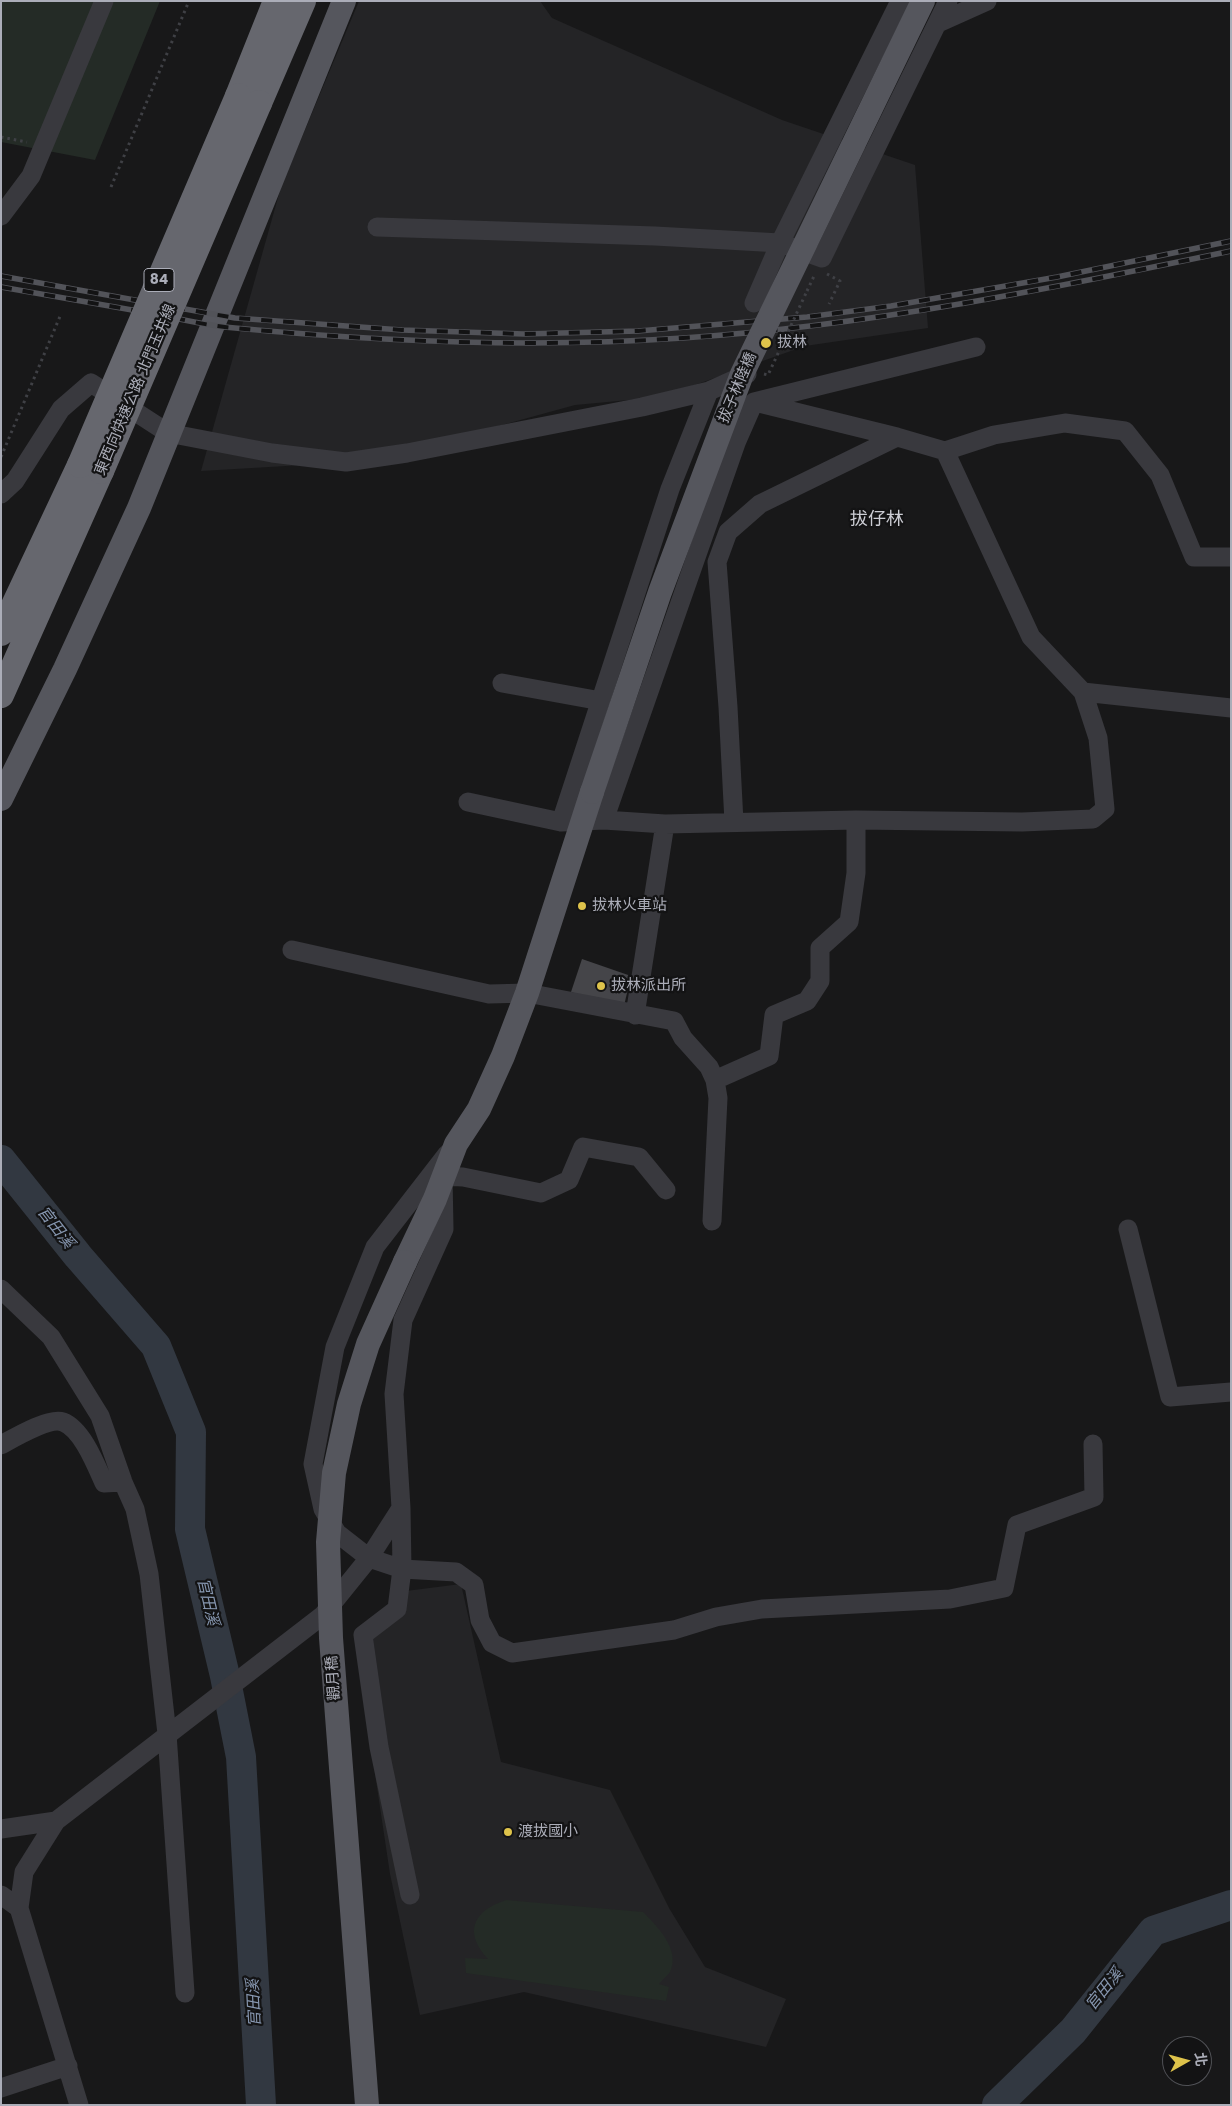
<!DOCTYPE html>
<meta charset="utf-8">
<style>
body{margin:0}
#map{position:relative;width:1232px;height:2106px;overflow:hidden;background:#181819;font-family:Poppins,"Noto Sans TC",sans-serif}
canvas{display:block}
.frame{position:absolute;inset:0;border:2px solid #abadb8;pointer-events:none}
.north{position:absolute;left:1162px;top:2036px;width:50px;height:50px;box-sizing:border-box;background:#131314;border:1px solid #505156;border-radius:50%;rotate:83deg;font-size:14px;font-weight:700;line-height:20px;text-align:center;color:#abadb8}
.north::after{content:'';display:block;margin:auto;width:18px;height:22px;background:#dec34b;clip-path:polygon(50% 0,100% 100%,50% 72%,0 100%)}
</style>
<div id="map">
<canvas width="1232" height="2106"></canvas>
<div class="frame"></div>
<div class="north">北</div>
</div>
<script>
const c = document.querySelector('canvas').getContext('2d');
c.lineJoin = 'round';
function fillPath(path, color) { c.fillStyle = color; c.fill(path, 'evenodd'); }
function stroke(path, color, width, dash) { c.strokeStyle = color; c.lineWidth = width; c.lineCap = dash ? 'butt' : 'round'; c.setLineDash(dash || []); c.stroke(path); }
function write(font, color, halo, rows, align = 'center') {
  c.font = font + ' Poppins,"Noto Sans TC",sans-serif'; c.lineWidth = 4.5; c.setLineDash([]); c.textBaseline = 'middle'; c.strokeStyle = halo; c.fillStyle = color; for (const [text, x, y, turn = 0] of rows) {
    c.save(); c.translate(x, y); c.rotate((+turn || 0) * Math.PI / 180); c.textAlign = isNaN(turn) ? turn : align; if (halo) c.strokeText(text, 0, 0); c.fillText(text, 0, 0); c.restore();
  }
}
fillPath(new Path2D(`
 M359,1H540L552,18L782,120L915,165L928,328L805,346L661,397L575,405L371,461L201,471L281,187Z
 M461,1584L501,1762L610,1790L669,1908L705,1967L786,1999L766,2047L524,1992L420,2015L390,1874L354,1633L406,1591Z`), '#242426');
fillPath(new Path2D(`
 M1,1H160L95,160L1,142Z
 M506,1900L643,1912C657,1926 681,1950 670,1972C667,1976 662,1980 659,1984L669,1987L666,2001L466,1973L465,1958L488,1959C463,1932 473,1911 506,1900Z`), '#242b26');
stroke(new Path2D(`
 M1,1160L78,1256L156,1346L191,1432L190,1529L225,1676L241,1757L261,2105
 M997,2105L1073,2031L1153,1931L1231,1905`), '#323841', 30);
fillPath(new Path2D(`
 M582,959L631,976L623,1010L571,992Z`), '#454549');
stroke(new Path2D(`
 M1,137L27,142
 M111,187L189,1
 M827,274L840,281L829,304
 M807,291L815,274
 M764,374L768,375L780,349
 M1,457L61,314`), '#3f4045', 3, [2.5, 4]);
stroke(new Path2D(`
 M938,23L987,1
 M1,216L31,176L104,1
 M377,227L655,236L780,243L822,258L948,1
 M754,303L780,243L900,1
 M759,403L897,437
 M945,451L994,435L1065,423L1125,431L1160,475L1194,557H1231
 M1,494L15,481L61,409L91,383L168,433L272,453L346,462L407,453L642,407L709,391L747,374
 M502,683L601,701
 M1083,692L1231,708
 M468,802L561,822L604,820L665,824L856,820L1022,822L1093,819L1105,809L1098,738L1083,692L1031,637L945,451L897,437L760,504L728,532L717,562L728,707L734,822
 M604,820L736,443L754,402L976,347
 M561,822L670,489L709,391
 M292,950L489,994L527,993L674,1021L683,1038L709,1067L715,1080L718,1098L712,1221
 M635,1015L665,824
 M715,1080L769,1056L774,1015L807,1001L820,981V948L849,922L856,873V820
 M447,1154L375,1247L335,1347L313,1464L323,1509L337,1533L369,1558L402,1569L456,1572L474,1585L480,1620L492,1643L512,1653L674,1630L716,1617L762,1609L950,1599L1004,1588L1017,1525L1094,1497L1093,1444
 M1128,1229L1170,1397L1231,1392
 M1,1289L51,1337L100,1416L123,1482L135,1509L149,1574L167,1734L185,1993
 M1,1445C14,1438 49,1417 63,1422C82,1429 96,1465 104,1483L123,1482
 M401,1508L402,1569L397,1609L363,1635L379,1747L410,1895
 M56,1821L24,1872L19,1908L79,2105
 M1,1829L56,1821L323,1615L369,1558L401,1508L394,1394L403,1320L444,1229L443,1176L463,1177L541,1193L569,1180L583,1147L639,1157L666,1190
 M1,1895L19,1908
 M1,2088L68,2066`), '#39393e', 19);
stroke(new Path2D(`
 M1,799L65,669L139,508L344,1
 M405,1262L435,1199L456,1144L479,1109L503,1056L527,993L592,792`), '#55565d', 24);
stroke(new Path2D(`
 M238,96L276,1
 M259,103L303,1
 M1,633L80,465
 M1,695L101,471`), '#66676e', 26);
const rail = new Path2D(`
 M1,276L235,318L402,330L524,334L638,331L807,317L891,306L1057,277L1231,241
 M1,287C52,296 104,305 155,314C181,319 208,326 235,328C383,342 534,348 683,338C868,326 1049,289 1231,251`);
stroke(rail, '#525359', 5.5);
stroke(rail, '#131314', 4, [11]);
stroke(new Path2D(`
 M780,349L807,291`), '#3f4045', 3, [2.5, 4]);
stroke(new Path2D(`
 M592,792L660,592L742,374L923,1
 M367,2105L331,1638L328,1542L334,1473L349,1404L368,1344L405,1262`), '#55565d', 24);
stroke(new Path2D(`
 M80,465L238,96
 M101,471L259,103`), '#66676e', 26);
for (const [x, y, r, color] of [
 [766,343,6,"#dec34b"],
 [582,906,5,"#dec34b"],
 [601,986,5,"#dec34b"],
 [508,1832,5,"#dec34b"]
]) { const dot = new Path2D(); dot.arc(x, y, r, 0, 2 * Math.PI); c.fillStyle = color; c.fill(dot); stroke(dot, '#131314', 2); }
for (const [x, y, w] of [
 [159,280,30]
]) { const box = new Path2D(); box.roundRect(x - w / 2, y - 11.5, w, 23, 4); c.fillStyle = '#131314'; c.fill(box); stroke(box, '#abadb8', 1); }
write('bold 14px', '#abadb8', null, [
 ["84",159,280]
]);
write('15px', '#abadb8', '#131314', [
 ["拔林",777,343],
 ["拔林火車站",592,906],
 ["拔林派出所",611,986],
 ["渡拔國小",518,1832]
], 'left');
write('15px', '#abadb8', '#131314', [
 ["拔子林陸橋",738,388,-67],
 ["東西向快速公路 北門玉井線",136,390,-67],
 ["觀月穚",334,1678,-94]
]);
write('italic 16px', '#8696af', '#131314', [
 ["官田溪",55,1228,52],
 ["官田溪",207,1602,77],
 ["官田溪",1105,1990,-51],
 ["官田溪",255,2003,-93]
]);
write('18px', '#cccdd4', '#131314', [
 ["拔仔林",877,520]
]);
</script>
